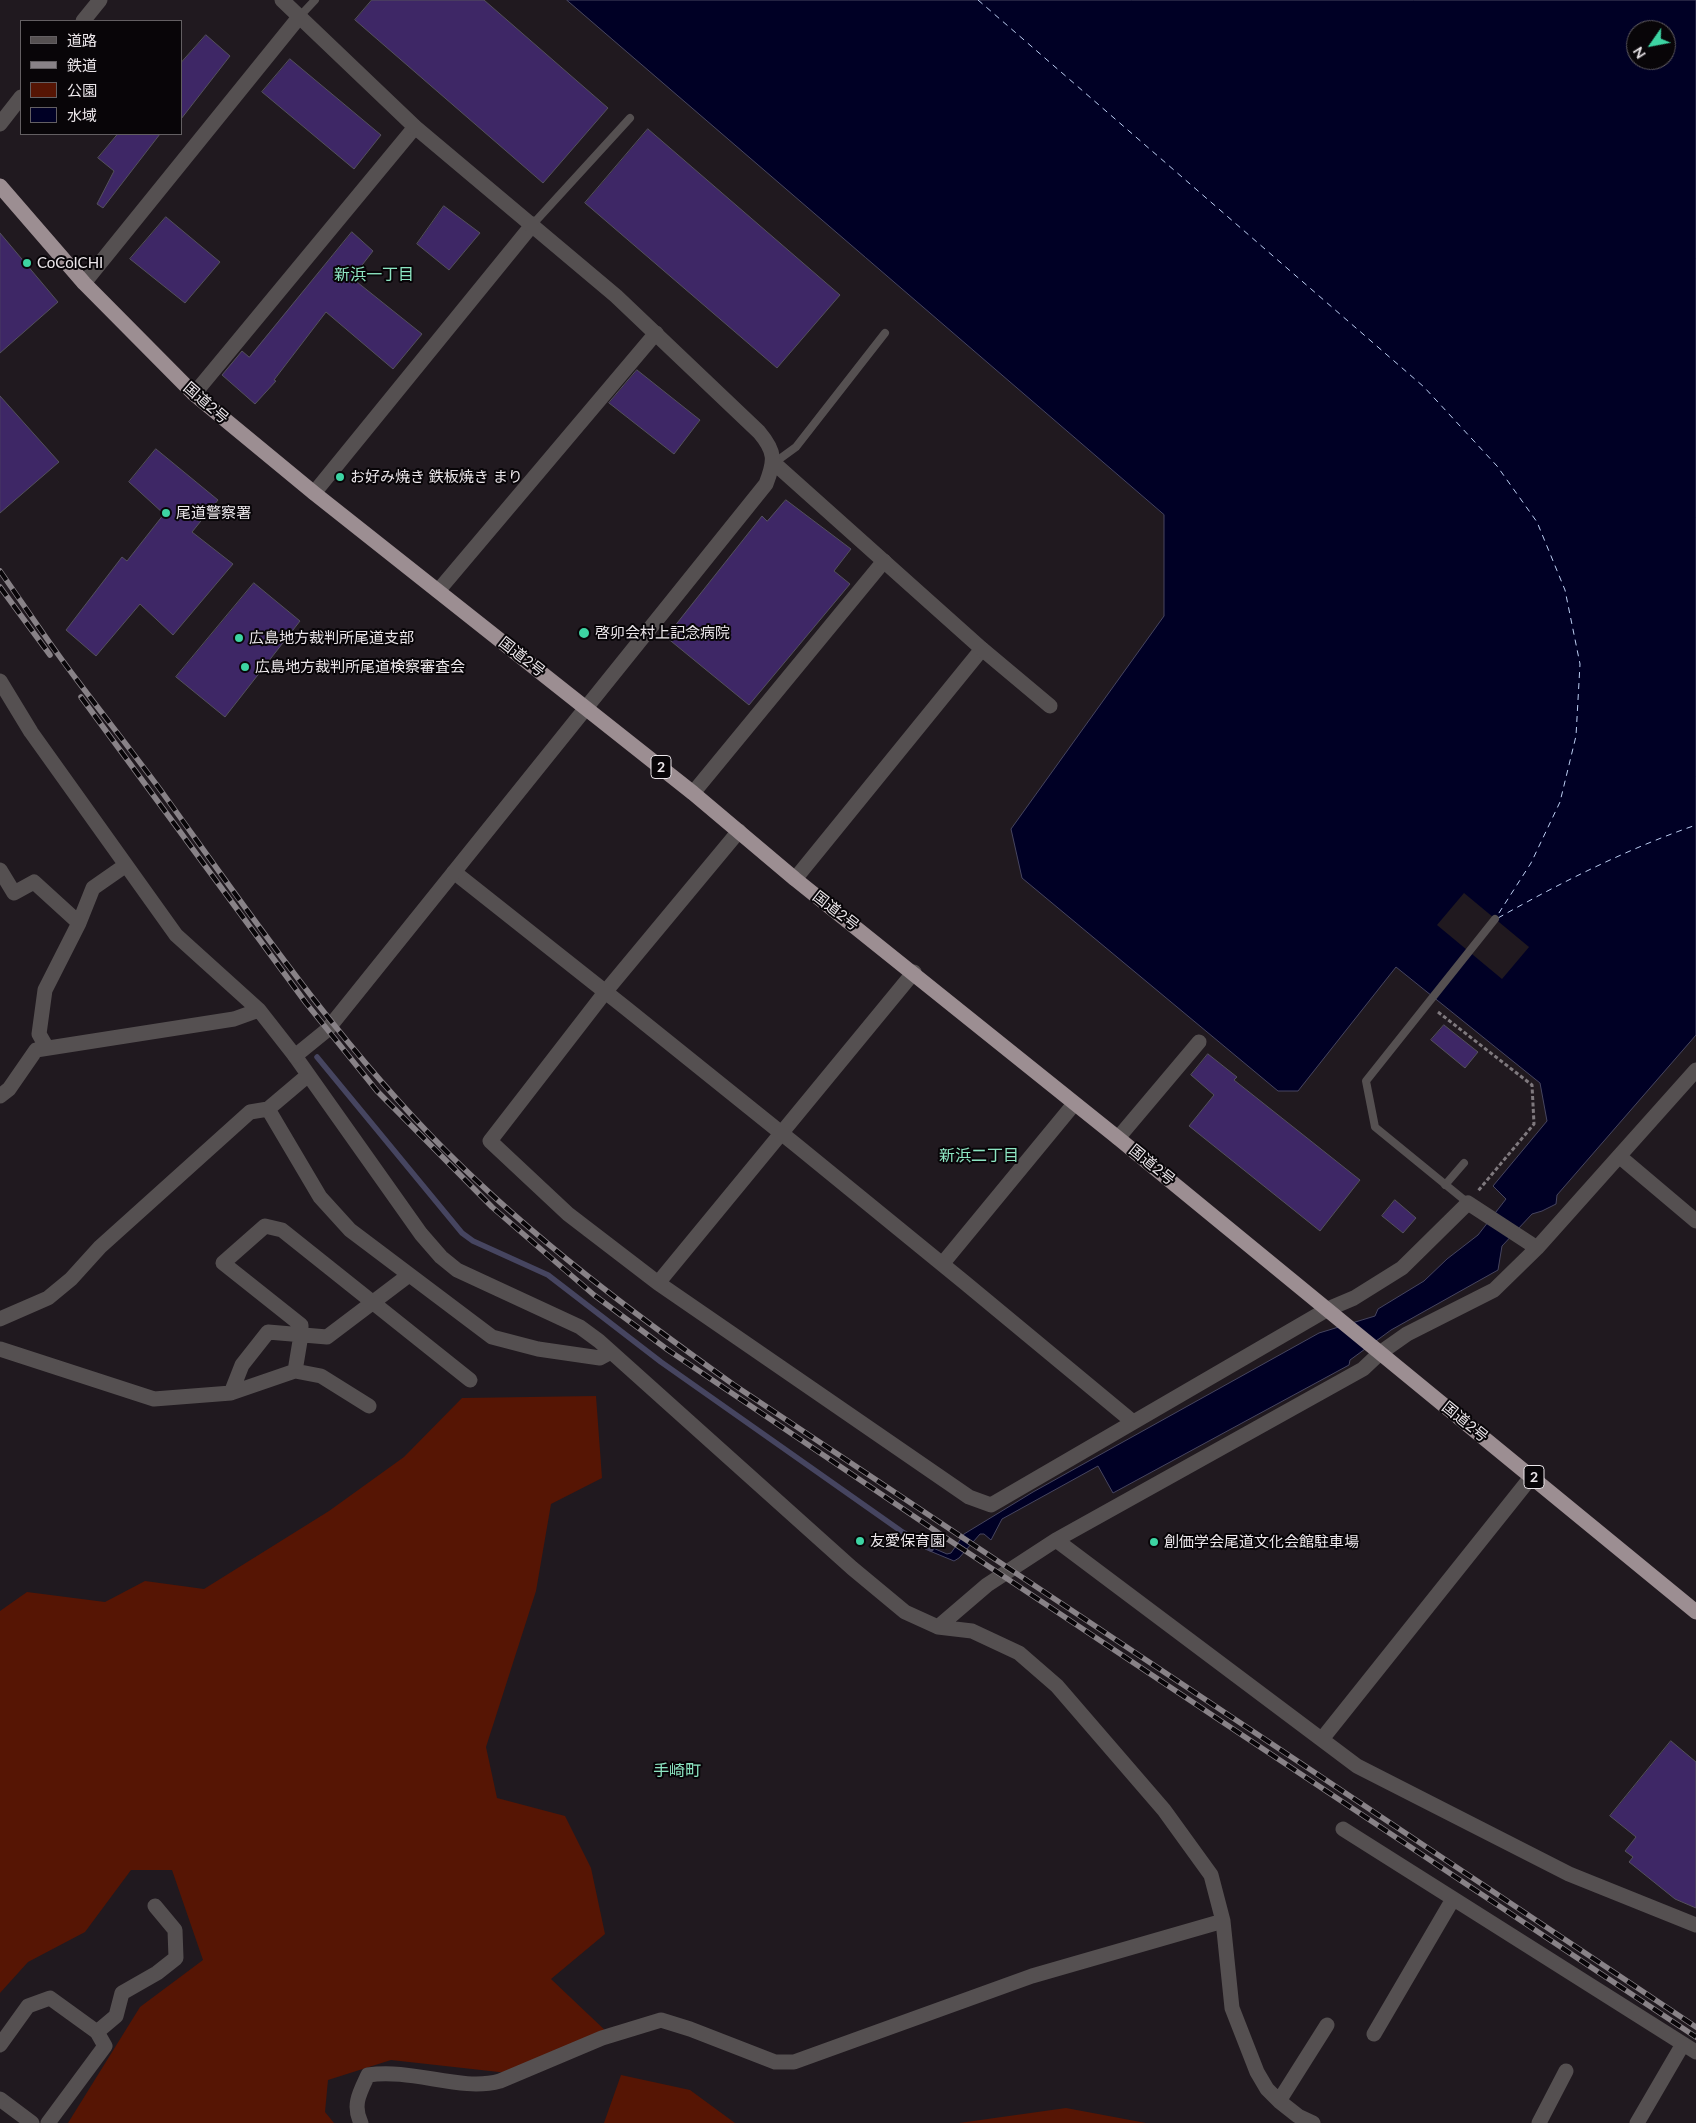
<!DOCTYPE html>
<meta charset="utf-8">
<style>
body{margin:0}
#map{position:relative;width:1696px;height:2123px;overflow:hidden;background:#20191f;font-family:Lato,"Noto Sans JP",sans-serif}
canvas{display:block}
.legend{position:absolute;left:20px;top:20px;width:162px;height:115px;box-sizing:border-box;background:#080508;border:1px solid #635f62;margin:0;padding:6px 9px;list-style:none;font-size:15px;color:#ebe6ea}
.legend li{display:flex;align-items:center;gap:10px;height:25px}
.legend b{width:25px;border:1px solid #635f62}
.north{position:absolute;left:1626px;top:20px;width:50px;height:50px;box-sizing:border-box;background:#080508;border:1px solid #635f62;border-radius:50%;rotate:237deg;font-size:14px;font-weight:700;line-height:20px;text-align:center;color:#ebe6ea}
.north::after{content:'';display:block;margin:auto;width:18px;height:22px;background:#3dd4a3;clip-path:polygon(50% 0,100% 100%,50% 72%,0 100%)}
</style>
<div id="map">
<canvas width="1696" height="2123"></canvas>
<ul class="legend">
<li><b style="height:6px;background:#555051"></b>道路</li>
<li><b style="height:6px;background:#888287"></b>鉄道</li>
<li><b style="height:14px;background:#561504"></b>公園</li>
<li><b style="height:14px;background:#000025"></b>水域</li>
</ul>
<div class="north">N</div>
</div>
<script>
const c = document.querySelector('canvas').getContext('2d');
c.lineJoin = 'round';
function fillPath(path, color) { c.fillStyle = color; c.fill(path, 'evenodd'); }
function stroke(path, color, width, dash) { c.strokeStyle = color; c.lineWidth = width; c.lineCap = dash ? 'butt' : 'round'; c.setLineDash(dash || []); c.stroke(path); }
function write(font, color, halo, rows, align = 'center') {
  c.font = font + ' Lato,"Noto Sans JP",sans-serif'; c.lineWidth = 4; c.setLineDash([]); c.textBaseline = 'middle'; c.strokeStyle = halo; c.fillStyle = color; for (const [text, x, y, turn = 0] of rows) {
    c.save(); c.translate(x, y); c.rotate((+turn || 0) * Math.PI / 180); c.textAlign = isNaN(turn) ? turn : align; if (halo) c.strokeText(text, 0, 0); c.fillText(text, 0, 0); c.restore();
  }
}
fillPath(new Path2D(`
 M596,1396L602,1478L551,1504L536,1591L486,1747L497,1798L565,1816L591,1868L605,1934L551,1979L609,2034L508,2073L391,2060L328,2080L325,2112L334,2123H68L140,2007L203,1960L172,1870H131L85,1932L28,1962L0,1993V1611L27,1592L105,1602L145,1581L204,1589L329,1511L404,1457L462,1398Z
 M621,2075L690,2090L735,2123H604Z
 M1066,2108L1146,2123H959Z`), '#561504');
const water = new Path2D(`
 M567,0H1696V1035L1557,1195L1556,1204L1542,1211L1532,1214L1502,1246L1498,1270L1391,1330L1350,1360L1349,1365L1113,1493L1098,1466L1002,1519L991,1540L984,1534H980L959,1558L954,1561L925,1549L926,1545L947,1554L951,1553L964,1534L1033,1492L1319,1333L1375,1316L1378,1309L1424,1281L1447,1259L1478,1235L1506,1199L1493,1186L1547,1121L1540,1083L1396,967L1298,1091H1278L1022,878L1011,829L1164,616V515ZM1636,30H1666V60H1636Z`);
fillPath(water, '#000025');
stroke(water, '#464560', 1);
fillPath(new Path2D(`
 M1464,893L1529,947L1502,979L1437,925Z`), '#20191f');
stroke(new Path2D(`
 M317,1057L462,1233L473,1241L548,1275L661,1362L901,1531L931,1549`), '#464560', 5.5);
stroke(new Path2D(`
 M978,0L1424,387L1497,466L1537,522L1565,590L1580,664L1576,736L1560,802L1531,863L1497,916
 M1498,918C1562,882 1627,849 1696,825`), '#bccef2', 1, [6, 5]);
const building = new Path2D(`
 M372,0H484L608,108L543,183L355,20Z
 M206,35L230,56L181,119V63Z
 M290,59L381,135L354,169L262,92Z
 M648,129L840,295L777,368L585,203Z
 M118,134H160L103,208L97,204L114,171L98,158Z
 M444,206L480,233L449,270L417,244Z
 M166,217L220,262L185,303L130,259Z
 M352,232L373,251L352,278L422,334L393,369L326,312L274,380L276,381L255,404L222,375L242,351L249,357Z
 M0,233L58,302L0,353Z
 M637,370L700,420L674,454L609,403Z
 M0,396L59,462L0,513Z
 M156,449L218,500L192,532L233,564L173,635L140,604L96,656L66,630L122,557L127,561L164,514L129,482Z
 M786,500L851,549L834,571L850,584L749,705L666,637L762,516L767,521Z
 M254,583L300,621L225,717L176,677Z
 M1444,1025L1478,1052L1465,1068L1431,1040Z
 M1208,1054L1237,1077L1234,1080L1360,1180L1320,1231L1189,1126L1214,1095L1191,1075Z
 M1395,1200L1416,1218L1403,1233L1382,1216Z
 M1671,1741L1696,1762V1908L1675,1899L1629,1862L1633,1857L1625,1851L1636,1837L1610,1816Z`);
fillPath(building, '#3e2766');
stroke(building, '#54515c', 1);
stroke(new Path2D(`
 M1438,1012L1532,1085L1534,1124L1478,1191`), '#7f797e', 3, [4, 2.5]);
stroke(new Path2D(`
 M300,16L315,0
 M533,224L630,118
 M774,463L796,447L885,333
 M1445,1185L1464,1163
 M1468,1203L1375,1127L1366,1081L1495,919`), '#555051', 8);
stroke(new Path2D(`
 M83,21L100,0
 M0,124L21,97
 M84,283L300,16
 M194,394L415,127
 M314,493L533,224
 M438,591L656,333
 M0,681L31,732L176,935L259,1010L295,1056L421,1234L441,1257L457,1270L580,1327L599,1341L852,1568L905,1612L938,1627L972,1631L1019,1653L1057,1686L1164,1810L1211,1875L1223,1921L1232,2008L1257,2072L1267,2089L1279,2101L1298,2116L1313,2123
 M693,793L884,561
 M739,831L606,991L490,1141L568,1214L658,1283L969,1497L991,1505L1328,1309L1354,1298L1402,1268L1468,1203L1537,1248
 M0,870L14,893L34,882L79,923
 M454,872C683,1052 909,1235 1133,1422
 M795,879L982,649
 M47,1048L39,1034L45,990L79,923L93,888L126,865
 M0,1096L9,1089L36,1050L234,1019L259,1010
 M268,1109L320,1197L350,1230L492,1337L538,1349L600,1358L611,1352
 M1118,1138L1199,1042
 M1619,1156L1696,1221
 M943,1263L1074,1104
 M658,1283L914,972
 M0,1319L48,1298L71,1279L100,1247L250,1112L268,1109L307,1076
 M0,1349L154,1399L231,1393L242,1365L268,1332L327,1337L409,1275
 M295,1371L301,1335V1325L223,1263L265,1226L282,1230L470,1380
 M231,1393L295,1371L321,1376L369,1406
 M1056,1540L1357,1766L1569,1874L1696,1925
 M938,1627L987,1585L1056,1540L1363,1369L1380,1353L1407,1334L1494,1290L1537,1248L1696,1070
 M1322,1739L1532,1476
 M1343,1829L1696,2052
 M97,2032L116,2016L122,1993L157,1973L176,1958L175,1930L155,1906
 M1374,2034L1453,1899
 M0,2045L28,2006L50,1998L97,2032L105,2046L48,2123
 M0,2099L32,2123
 M1279,2101L1327,2025
 M361,2123C352,2105 360,2092 368,2075C413,2068 460,2092 500,2081L602,2038L661,2020L690,2029L775,2062H794L1032,1976L1223,1921
 M1539,2123L1566,2071
 M1637,2123L1683,2044`), '#555051', 15);
stroke(new Path2D(`
 M282,0L415,127L616,296L759,432C776,452 775,461 766,484L327,1030L295,1056
 M774,463L982,649L1050,706`), '#555051', 15);
stroke(new Path2D(`
 M0,186L84,283L194,394L314,493L693,793L795,879L1118,1138L1696,1612`), '#9c8e92', 15);
const rail = new Path2D(`
 M0,571C26,608 50,645 77,680C107,720 138,759 167,799C254,920 341,1046 446,1151C534,1239 633,1313 734,1385L1696,2027
 M0,587L50,655
 M81,697L306,1003L377,1091L492,1207L594,1295L668,1350L946,1538L1696,2037`);
stroke(rail, '#888287', 5.5);
stroke(rail, '#080508', 4, [11]);
for (const [x, y, r, color] of [
 [27,263,5,"#3dd4a3"],
 [340,477,5,"#3dd4a3"],
 [166,513,5,"#3dd4a3"],
 [584,633,6,"#3dd4a3"],
 [239,638,5,"#3dd4a3"],
 [245,667,5,"#3dd4a3"],
 [860,1541,5,"#3dd4a3"],
 [1154,1542,5,"#3dd4a3"]
]) { const dot = new Path2D(); dot.arc(x, y, r, 0, 2 * Math.PI); c.fillStyle = color; c.fill(dot); stroke(dot, '#080508', 2); }
for (const [x, y, w] of [
 [661,767,20],
 [1534,1477,20]
]) { const box = new Path2D(); box.roundRect(x - w / 2, y - 11.5, w, 23, 4); c.fillStyle = '#080508'; c.fill(box); stroke(box, '#ebe6ea', 1); }
write('bold 14px', '#ebe6ea', null, [
 ["2",661,767],
 ["2",1534,1477]
]);
write('15px', '#ebe6ea', '#080508', [
 ["CoCoICHI",37,263],
 ["お好み焼き 鉄板焼き まり",350,477],
 ["尾道警察署",176,513],
 ["啓卯会村上記念病院",595,633],
 ["広島地方裁判所尾道支部",249,638],
 ["広島地方裁判所尾道検察審査会",255,667],
 ["友愛保育園",870,1541],
 ["創価学会尾道文化会館駐車場",1164,1542]
], 'left');
write('15px', '#ebe6ea', '#080508', [
 ["国道2号",206,403,41],
 ["国道2号",522,657,38],
 ["国道2号",836,911,38],
 ["国道2号",1152,1165,39],
 ["国道2号",1465,1422,39]
]);
write('16px', '#8de5c2', '#080508', [
 ["新浜一丁目",374,275],
 ["新浜二丁目",979,1156],
 ["手崎町",677,1771]
]);
</script>
